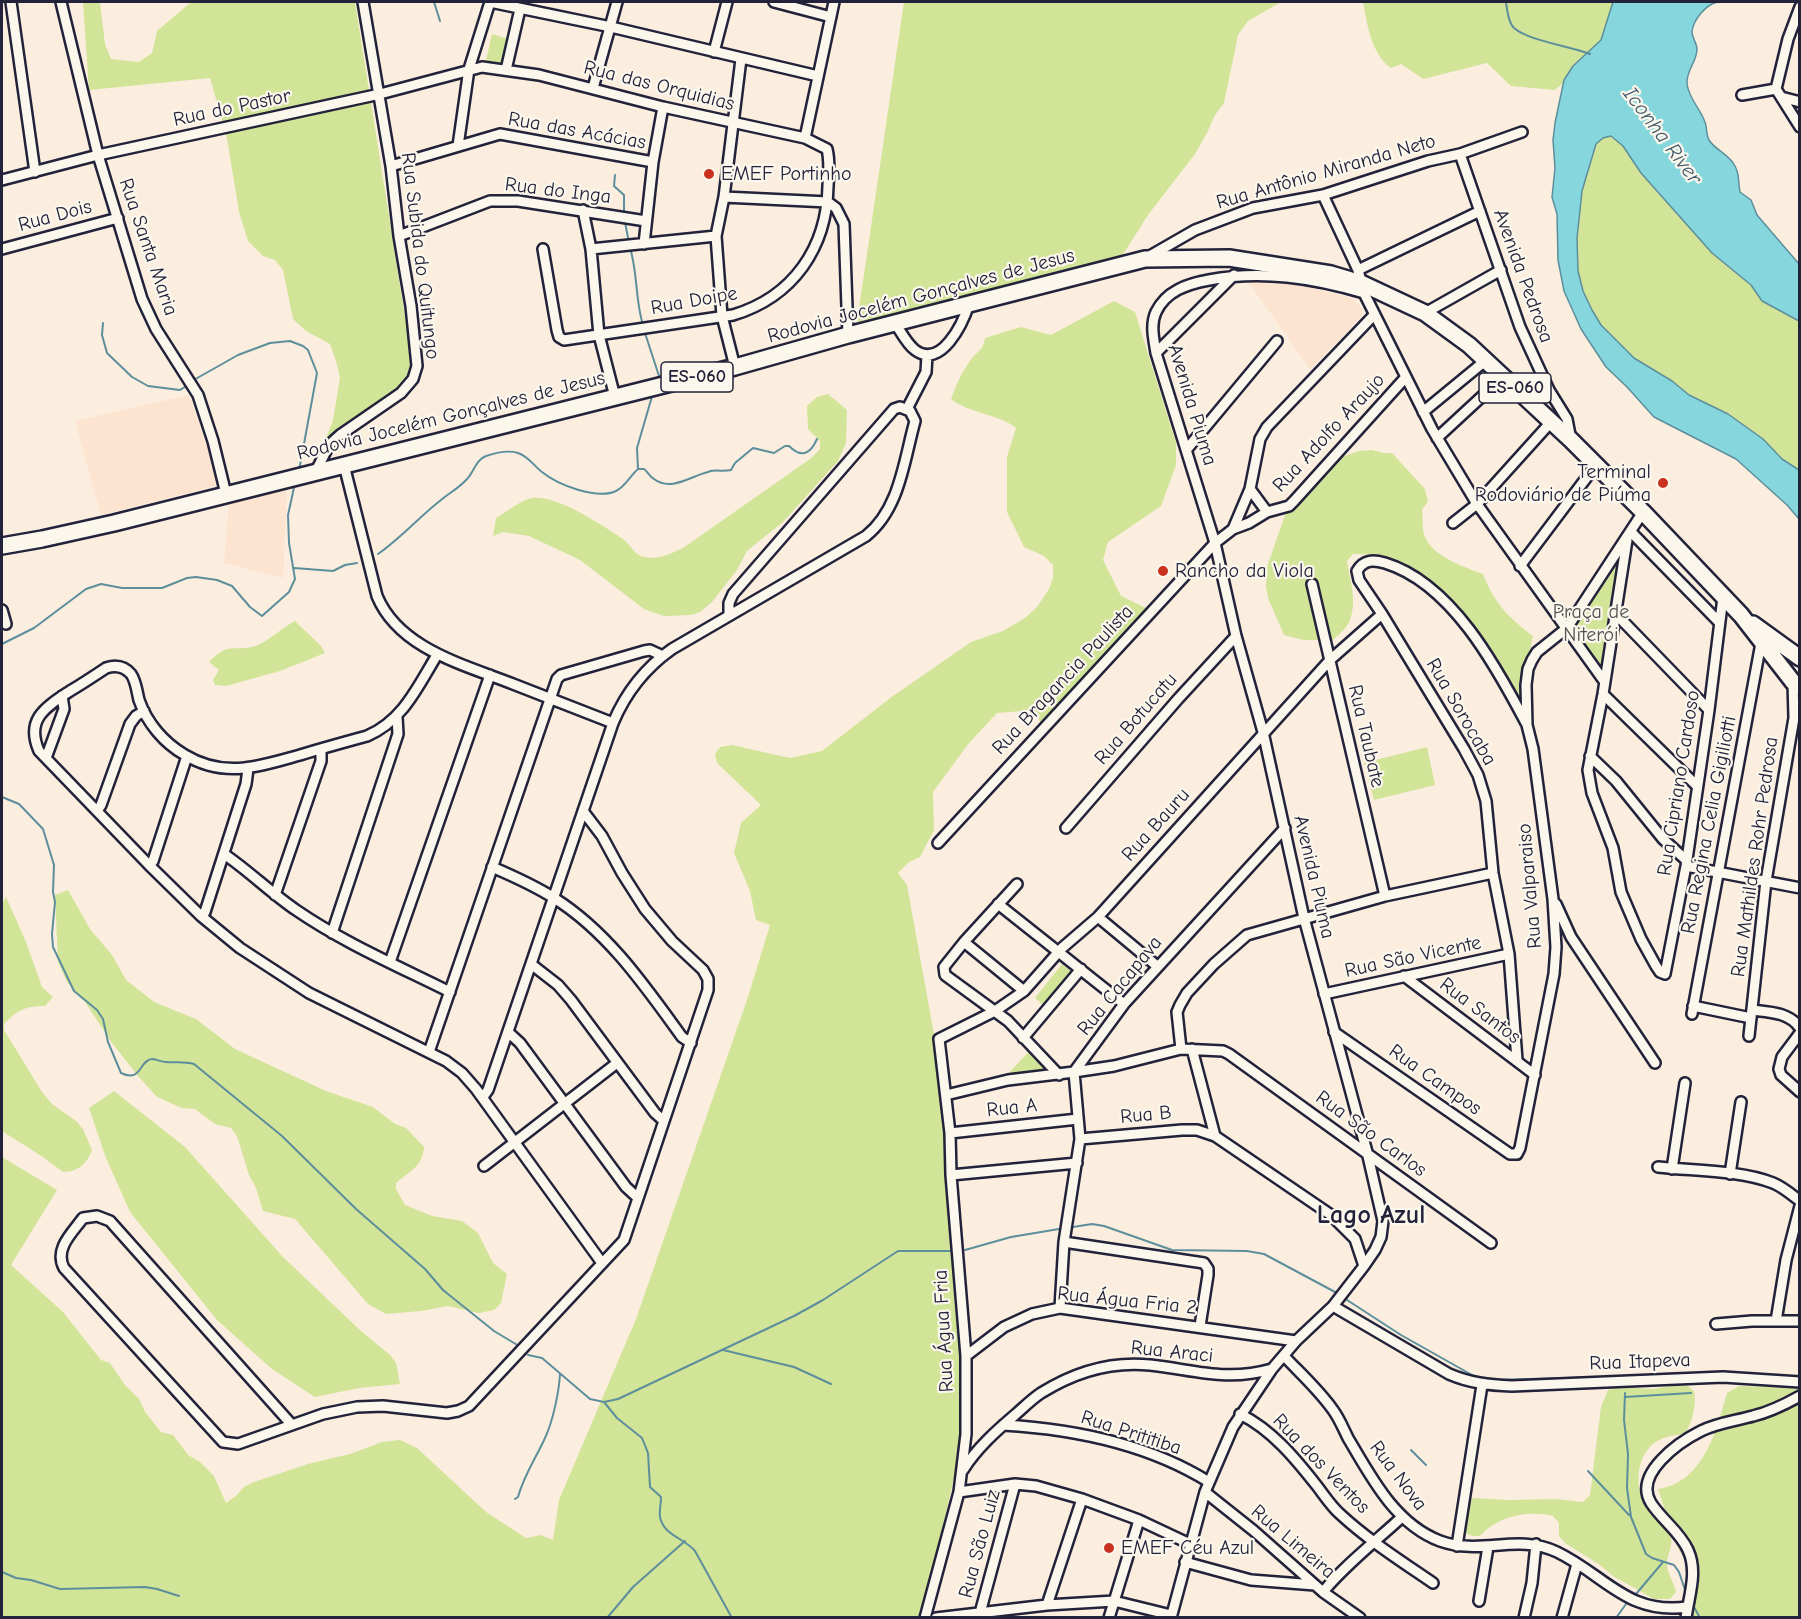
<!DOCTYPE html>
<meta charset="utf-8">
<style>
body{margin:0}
#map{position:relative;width:1801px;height:1619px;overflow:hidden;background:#fbeedf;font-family:"Comic Neue",sans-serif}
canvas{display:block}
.frame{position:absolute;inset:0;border:3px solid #22223b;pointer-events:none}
</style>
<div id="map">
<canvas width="1801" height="1619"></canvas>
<div class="frame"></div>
</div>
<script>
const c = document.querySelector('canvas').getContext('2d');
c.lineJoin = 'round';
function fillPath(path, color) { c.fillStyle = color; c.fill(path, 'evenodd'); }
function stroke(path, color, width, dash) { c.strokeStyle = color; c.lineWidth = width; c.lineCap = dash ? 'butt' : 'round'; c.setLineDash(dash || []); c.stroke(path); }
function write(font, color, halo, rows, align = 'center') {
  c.font = font + ' "Comic Neue",sans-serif'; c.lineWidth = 4.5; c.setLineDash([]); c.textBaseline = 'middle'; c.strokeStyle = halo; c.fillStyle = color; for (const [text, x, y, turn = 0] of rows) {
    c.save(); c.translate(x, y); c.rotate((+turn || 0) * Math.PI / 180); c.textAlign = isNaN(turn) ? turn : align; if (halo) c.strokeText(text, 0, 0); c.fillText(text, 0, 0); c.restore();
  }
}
fillPath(new Path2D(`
 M1262,276L1352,298L1362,309V316L1310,369L1247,280Z
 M189,395L220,485L101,515L75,421Z
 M287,490L283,578L224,563L229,501Z`), '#fce4d0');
fillPath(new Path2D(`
 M83,2L100,3L105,44L111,59L139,62L152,53L157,31L191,2H355L415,380L325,441L333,420L340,378L336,361L330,344L306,331L293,319L283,270L275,260L263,256L248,241L239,212L227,138L210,78L89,90Z
 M904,2H1281L1248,21L1238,35L1224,103L1215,115L1207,133L1195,154L1148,215L1120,259L1076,267L939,304L857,322Z
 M1363,2H1613L1601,40L1573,66L1563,83L1555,90L1511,86L1487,63L1423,79L1401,64L1391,68C1371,54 1367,23 1363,2Z
 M492,34L508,39L502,68L485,65Z
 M1611,136L1623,146L1641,173L1712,253L1751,285L1762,301L1799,321V470L1782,459L1763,439L1728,414L1689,395L1672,381L1634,358L1601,325L1592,310L1583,291L1578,271L1577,238L1582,191L1596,144L1603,138Z
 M1114,301L1135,312L1176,443V465L1161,506L1108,542L1103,560L1121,596L1152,611L1046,733L1037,716L1023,711L997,713L969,743L933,792L934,830L920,857L909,862L898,873L907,885L935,1040L953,1189L961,1294L962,1443L922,1617H2V1157L57,1190L11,1265L63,1312L101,1360L110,1363L125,1385L139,1399L145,1412L161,1432L173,1435L188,1455L200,1462L214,1476L226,1503L236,1496L244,1487L254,1482L308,1464L350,1454L382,1442L400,1440L417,1448L486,1512L526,1538L541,1535L553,1540L559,1500L636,1319L748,997L770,925L756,920L750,891L734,853L741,823L761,805L717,763L715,754L720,747L732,745L790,758L822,751L893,696L971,642L1003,631L1025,618L1037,607L1049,589L1053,578V565L1044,556L1024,547L1007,512V457L1016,428C997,413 970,414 951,399C956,385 963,369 973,357C981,348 982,352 985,338L1021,327L1051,335Z
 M828,394L847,410L846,443L838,461L783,522L747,551L737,570L712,602L700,612L691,615L664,616L644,609L580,560L529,536L503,532L493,536L496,518C507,512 520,500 532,498C556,494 604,526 623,539C631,545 634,555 644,557C659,560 670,554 683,548L810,459L820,449V441L808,429L807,406L817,397Z
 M1372,450L1383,453H1392L1425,489L1428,502L1422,509C1423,518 1422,530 1425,537C1432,556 1466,568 1483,574C1494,603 1509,618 1533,636L1525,674L1526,705L1510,691L1467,627L1442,600L1400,562L1379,555L1353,554L1347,561C1350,581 1358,603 1349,622C1346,629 1338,635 1333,640H1303L1284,635L1268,598L1266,586L1267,567L1286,512L1339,458L1359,451Z
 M1627,531L1604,680L1566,624Z
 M295,621L321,646L325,653L280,671L226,686L215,685L213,680L219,670L209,662C231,639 235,654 258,645C271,639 282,628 295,621Z
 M1427,747L1435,785L1374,800L1364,763Z
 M68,890L90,929L112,955L126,980L154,1002L196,1019L235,1049L326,1091L373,1107L395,1124L406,1128L424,1147C423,1166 410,1171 396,1183V1189L405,1205L432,1216L462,1221L478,1233L493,1263L507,1274L501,1303L494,1310L479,1313L448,1306L421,1311L386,1314L368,1304L295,1219L263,1211L256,1188L249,1175L237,1136L231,1128L215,1124L195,1109L182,1108L157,1097L138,1076L112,1043L85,1002L67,982L58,962L55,895Z
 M6,897L26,942L42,987L53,997L45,1006C26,1006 17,1010 4,1024V1030L42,1092L52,1104L76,1121L83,1129L92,1150C86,1165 79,1171 63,1172L43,1157L2,1131V904Z
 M1062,964L1076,975L1048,1009L1035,998Z
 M1033,1047L1057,1068L1008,1074Z
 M114,1091L185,1147L283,1257L361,1331L390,1355L396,1363L400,1384L359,1388L315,1397L272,1369L217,1320L130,1212L106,1158L89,1108Z
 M1679,1385L1688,1386L1694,1391C1697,1404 1692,1423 1685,1434C1679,1435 1672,1435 1667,1437C1637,1445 1632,1483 1646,1506C1652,1517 1664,1524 1670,1535C1674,1544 1668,1552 1667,1562C1666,1572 1674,1582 1676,1592L1670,1599H1654L1613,1576L1600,1565L1565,1543L1559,1536V1523L1553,1516C1529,1510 1497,1516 1480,1536H1472L1464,1532L1466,1514L1472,1498L1509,1500L1556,1499L1583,1502L1590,1495L1601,1407L1608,1390L1616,1387L1652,1389Z
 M1739,1386L1799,1388V1617H1682L1696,1598L1692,1586L1690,1569L1677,1546L1658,1489C1704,1482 1716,1431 1727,1393Z`), '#d2e498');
const water = new Path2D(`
 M1613,2H1718C1706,4 1693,20 1692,32C1692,38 1697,43 1697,49C1697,62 1686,70 1687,84C1689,99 1700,108 1705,122C1707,127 1706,134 1709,140C1715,150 1729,154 1735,166C1740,175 1738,183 1740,192L1751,200L1757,215L1799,264V321L1762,301L1751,285L1712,253L1641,173L1623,146L1611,136L1603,138L1596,144L1582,191L1577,238L1578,271L1583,291L1592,310L1601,325L1634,358L1672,381L1689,395L1728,414L1763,439L1782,459L1799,470V519L1787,505L1736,459L1654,417L1627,387L1606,367L1581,329L1564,291L1558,260L1557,214L1552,197L1555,168L1553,140L1555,123L1564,80L1573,66L1601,40Z`);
fillPath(water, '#85d6dd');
stroke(water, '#5d8e9c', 1.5);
stroke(new Path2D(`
 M434,2L440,21
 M1506,2C1507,9 1508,23 1514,28C1529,41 1570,46 1590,54
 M615,175L614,186L624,195V213
 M625,222L629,243
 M630,248C638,273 635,300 643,325
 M103,323L102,335L107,353L132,377L148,386L180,390L188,385
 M644,330L659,376L657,379
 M192,381L238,355L270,343L290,341L303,346L308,350L317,373L299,471
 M638,469L637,448L653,393
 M638,469H644C648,472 650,477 654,479C671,492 691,476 708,472C715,469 723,472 731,470L735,463L753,448L774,453L785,446H789C801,458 810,455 817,439
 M378,554C401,538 419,517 441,500C449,493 459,488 466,480C474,473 475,460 486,456C495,453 509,450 518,453C528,456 534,466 542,472C558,485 597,500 616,491C625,487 630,476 638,469
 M294,568L333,571L345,565L357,563
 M2,644L34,628L86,589L101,584L122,588H162L187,578L196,577L217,580L232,586L250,607L262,616L289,592L295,579L289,543L288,515L295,483
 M2,797L19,804L43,829L54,865L53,892L55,902L52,934L53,947L74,991L97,1010L103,1019L108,1042L121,1073C142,1083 139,1060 152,1059C156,1059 161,1062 166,1062C176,1063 184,1061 194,1064L282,1136L356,1209L425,1269L443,1290L494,1331L519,1346
 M1073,1227L1092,1224L1104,1226L1172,1250L1247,1251L1264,1254L1335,1292
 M965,1250L1011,1237L1059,1229
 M1347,1300L1401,1335L1472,1375L1482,1379
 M723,1350L794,1367L831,1384
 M528,1355L542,1358L590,1399L604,1402L618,1399L794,1316L823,1300L898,1251H952
 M1493,1380L1601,1377
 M1625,1393L1624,1420L1628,1454L1627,1488L1631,1517L1646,1554L1652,1558L1674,1565L1679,1572L1685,1590
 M1625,1397L1691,1393
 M604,1402L617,1418L642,1438L648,1453L650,1487L661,1497C661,1504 659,1511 660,1517C664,1536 683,1537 695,1551L732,1618
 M1411,1450L1426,1465
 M1588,1471L1629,1515
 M515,1499L518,1497C524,1475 536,1458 545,1438C553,1421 559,1392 560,1374
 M2,1572L16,1578L31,1580L60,1589L145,1587L157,1589L179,1596
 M1636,1594L1663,1562
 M1694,1607L1700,1618
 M607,1618L633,1587L685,1541
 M1616,1618L1626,1604`), '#5d8e9c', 2);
const street = new Path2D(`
 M11,2L35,172
 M61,2L98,155L142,299L156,329L198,395L213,441L226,494
 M490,2L611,27L818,76
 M774,2L831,17
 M1800,7L1788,39L1776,89L1800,127
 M714,52L727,2
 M506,70L520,9
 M593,88L617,2
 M1742,95L1776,89
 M1781,97L1800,102
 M805,138L834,2
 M458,146L469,69L490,2
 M1460,154L1520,327L1549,390L1567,419L1571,440
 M391,166L500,134L653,162
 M2,180L98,155L380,94L482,67L539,75L663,107L805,138L827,149C830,161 829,174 828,186C827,248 793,297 733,315L564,340L559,337L557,330L543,249
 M1323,195L1358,270L1364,293L1432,429L1477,504L1604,681
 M724,197L828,202L836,208L844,224L848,335
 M583,210L591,249L599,335L615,397
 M399,236L490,201H518L646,221
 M644,244L653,162L663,107
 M2,249L118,218
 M591,249L716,236
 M1148,257L1195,230L1253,208L1323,195L1428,161L1460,154L1522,132
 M1358,270L1480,211
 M1425,313L1501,270
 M895,323C901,332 907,344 915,350C941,370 963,323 969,304
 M1156,353L1234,275
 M735,367L722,316L716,236L724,197L741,59
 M907,409L926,372L927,355
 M1423,412L1485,361
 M1437,438L1503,377
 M1187,449L1277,341
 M344,465L377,596C399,649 465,665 513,684C547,697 580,710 613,723
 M316,471L329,445L340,435L401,393L413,379L417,366L411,306L399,236L391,166L363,2
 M1250,489L1267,512
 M1453,523L1477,504L1551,422
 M1233,529L1250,489L1260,439L1267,427L1374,315
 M1631,532L1719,622
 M1627,540L1603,694L1588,770L1592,793L1613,848L1621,892L1641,939L1656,966L1660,972L1665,974L1686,866L1709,710L1723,597
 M1520,566L1596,465
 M1312,584L1385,896
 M2,610L6,624
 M1615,613L1709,710
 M437,655C418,686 403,721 367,736C345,742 323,748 300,755C260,766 225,779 185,755C164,743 147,723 139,700C137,692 136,681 131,674C124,666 115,665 106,668C94,676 82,684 70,691C46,707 25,719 39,751L149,865L201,916L240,948L309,993L446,1061L462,1073L476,1089L602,1263
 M1603,694L1697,786
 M1590,756L1616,781L1663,839L1686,860
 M46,758L64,709L62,696
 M97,811L101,805L130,724L136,716L144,711
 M1066,828L1178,699L1236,636
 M938,843L1215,543L1233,529L1249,523L1267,512L1289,506L1294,501L1405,378
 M224,854C249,871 271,893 296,910C344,943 398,966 450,992
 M149,865L153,861L187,756
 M1686,866L1800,888
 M492,867C513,876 535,886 554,898C608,932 645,986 682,1037L691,1043
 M1017,884L964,942L944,967L945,975L1008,1021L1059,1075
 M275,895L321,761V749
 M998,904L1124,1004
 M1556,904L1571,937L1655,1063
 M201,916L205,912L246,784L248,769
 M1098,917L1157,966
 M332,933L398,734L397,717
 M964,942L1024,991
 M390,962L490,675
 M531,964L558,985L571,1000L655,1113L664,1121
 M1404,976L1535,1075
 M1324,994L1509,954
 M1693,1006L1751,1018
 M1752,1010C1769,1012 1789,1012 1800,1028
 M1692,1014L1761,643
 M508,1032L520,1043L626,1187L638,1198
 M1334,1032L1510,1154H1517L1520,1148L1554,974L1556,947L1553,899L1533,749L1527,725L1526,685L1528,669L1532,660L1537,652L1567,628L1643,512
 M1800,1033L1782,1057L1779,1069L1781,1075L1800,1092
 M1749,1036L1766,881L1794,718L1793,682
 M1023,1038L1081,969
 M1181,1049L1177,1012L1180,1005L1187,993L1214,964L1247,935L1385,896L1493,873
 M1192,1049L1215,1136L1331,1215L1355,1239L1364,1266
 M429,1052L557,679L561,675L644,651L650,650L663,656
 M1517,1060L1509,954L1493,873L1486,801L1478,775L1464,749L1382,614L1359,580L1357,571C1364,559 1374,560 1385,563C1451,583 1496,666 1526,723
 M946,1095L1008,1080L1074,1072L1124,1004L1285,828
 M483,1097L488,1090L613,723C626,692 645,668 672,649L866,536C900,509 904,460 915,421L910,411L900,407L894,409L733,594L729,603V615
 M950,1133L1078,1119
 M1080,1139L1182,1130H1197L1215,1136
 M484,1166L617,1063
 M1658,1167C1693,1171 1740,1170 1773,1183C1783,1187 1791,1194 1800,1201
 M1672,1169L1685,1083
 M1730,1174L1741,1102
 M951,1175L1077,1163
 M1064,1242L1204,1263L1208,1269V1275L1200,1326
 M1333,1306L1449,1374C1470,1383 1489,1385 1512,1386L1723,1377L1800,1382
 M1060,1308L1064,1242L1080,1139L1074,1072L1114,1066L1181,1049L1223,1051L1229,1054L1491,1243
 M1776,1321L1786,1260L1800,1206
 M1716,1324L1752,1321H1800
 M966,1356L1004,1327L1032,1314L1060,1308L1296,1341
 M1284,1356C1300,1373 1319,1390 1333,1410C1339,1418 1343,1428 1348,1438C1371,1477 1395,1524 1440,1541C1482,1556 1516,1533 1557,1552C1605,1575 1627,1615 1687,1607
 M1240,1414C1272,1430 1295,1458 1317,1486C1324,1495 1331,1506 1340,1514C1368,1540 1401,1561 1433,1583
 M292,1425L110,1221L97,1216L83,1218C72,1233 54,1249 64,1268L223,1442L238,1444L323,1414L357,1407L383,1406L447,1413L458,1411L469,1406L624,1240L708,990V979L703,970L672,941L645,909L622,873L602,836L583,811
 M1003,1425C1074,1429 1148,1444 1209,1482
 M963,1470C977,1448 996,1431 1016,1414C1024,1407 1032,1399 1041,1393C1073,1373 1111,1361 1150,1365C1195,1370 1226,1382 1272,1369
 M959,1492L1015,1484L1036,1486L1082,1499L1139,1520L1190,1544
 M1205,1492L1254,1531L1323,1592L1360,1618
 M1457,1546L1482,1385
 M1185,1562L1251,1580L1315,1585
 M1323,1592C1345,1565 1376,1541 1402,1517
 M1479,1601L1488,1547
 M1047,1605L1082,1499
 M980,1613L1015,1484
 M925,1618L959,1492L966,1434V1356L951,1175L950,1133L939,1039L995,1011L1024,991L1062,948L1098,917L1330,660L1382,614
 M936,1618L1047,1605L1114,1601L1171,1615
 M1109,1618L1139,1520
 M1171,1618L1205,1492L1233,1427L1272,1369L1296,1341L1333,1306L1364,1266L1375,1250L1381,1237L1383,1221L1367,1152L1304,918L1263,732L1236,636L1215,543L1156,353C1154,340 1150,325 1156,312C1166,291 1187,284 1209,280C1262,270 1312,278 1364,293
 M1524,1618L1532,1583L1536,1544
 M1562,1618L1577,1564
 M1686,1618C1689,1595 1698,1572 1688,1550C1680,1532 1662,1520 1651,1503C1633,1474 1679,1442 1701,1431C1717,1423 1735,1421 1753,1416C1770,1412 1784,1405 1800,1396`);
const primary = new Path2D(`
 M2,546L42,539L114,523L735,367L848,335L1145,259L1229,258L1331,274L1361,283L1425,313L1469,345L1571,440L1643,512L1741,615L1793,682L1800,687
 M1753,624L1800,658`);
stroke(street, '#22223b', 14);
stroke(primary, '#22223b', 20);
stroke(street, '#fbf7ec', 9);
stroke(primary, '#fbf7ec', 15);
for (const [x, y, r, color] of [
 [709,174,6,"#c8321e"],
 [1663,483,6,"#c8321e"],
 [1163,571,6,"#c8321e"],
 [1109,1548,6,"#c8321e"]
]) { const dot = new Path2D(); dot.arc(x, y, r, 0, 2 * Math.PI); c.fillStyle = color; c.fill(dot); stroke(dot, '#fbf7ec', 2); }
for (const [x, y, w] of [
 [697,377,72],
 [1515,388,72]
]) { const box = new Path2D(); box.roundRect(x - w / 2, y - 15, w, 30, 4.5); c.fillStyle = '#fbf7ec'; c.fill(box); stroke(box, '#22223b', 1.5); }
write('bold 18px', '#22223b', null, [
 ["ES-060",697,377],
 ["ES-060",1515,388]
]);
write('20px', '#22223b', '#fbf7ec', [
 ["Rua das Orquidias",659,86,14],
 ["Rua do Pastor",232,108,-12],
 ["Rua das Acácias",577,131,10],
 ["Rua Antônio Miranda Neto",1326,172,-16],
 ["Rua do Inga",558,191,7],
 ["Rua Dois",55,216,-15],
 ["Rua Santa Maria",148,247,71],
 ["Rua Subida do Quitungo",420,256,83],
 ["Avenida Pedrosa",1523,276,70],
 ["Rodovia Jocelém Gonçalves de Jesus",921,296,-15],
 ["Rua Doipe",694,301,-10],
 ["Avenida Piuma",1192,405,73],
 ["Rodovia Jocelém Gonçalves de Jesus",451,416,-14],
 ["Rua Adolfo Araujo",1329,433,-47],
 ["Rua Bragancia Paulista",1063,680,-47],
 ["Rua Sorocaba",1461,712,60],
 ["Rua Botucatu",1136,719,-49],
 ["Rua Taubate",1366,736,77],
 ["Rua Cipriano Cardoso",1679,783,-81],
 ["Rua Bauru",1156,825,-48],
 ["Rua Regina Celia Gigiliotti",1709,825,-79],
 ["Rua Mathildes Rohr Pedrosa",1755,857,-82],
 ["Avenida Piuma",1314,877,77],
 ["Rua Valparaiso",1530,886,-95],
 ["Rua São Vicente",1413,957,-12],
 ["Rua Cacapava",1120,986,-51],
 ["Rua Santos",1480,1011,37],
 ["Rua Campos",1435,1080,35],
 ["Rua A",1012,1108,-6],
 ["Rua B",1146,1115,-5],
 ["Rua São Carlos",1371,1134,36],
 ["Rua Água Fria 2",1127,1301,6],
 ["Rua Água Fria",944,1331,-93],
 ["Rua Araci",1172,1352,6],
 ["Rua Itapeva",1640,1362,-2],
 ["Rua Prititiba",1131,1433,18],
 ["Rua dos Ventos",1321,1464,46],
 ["Rua Nova",1398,1476,53],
 ["Rua Limeira",1293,1542,40],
 ["Rua São Luiz",980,1544,-75]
]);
write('20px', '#22223b', '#fbf7ec', [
 ["EMEF Portinho",721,174],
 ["Terminal",1651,472,"right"],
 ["Rodoviário de Piúma",1651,495,"right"],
 ["Rancho da Viola",1175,571],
 ["EMEF Céu Azul",1121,1548]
], 'left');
write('20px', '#4e5252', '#fbf7ec', [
 ["Praça de",1591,612],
 ["Niterói",1591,635]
]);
write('italic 21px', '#40586c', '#fbf7ec', [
 ["Iconha River",1662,136,53]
]);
write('bold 26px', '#22223b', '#fbf7ec', [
 ["Lago Azul",1371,1216]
]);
</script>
